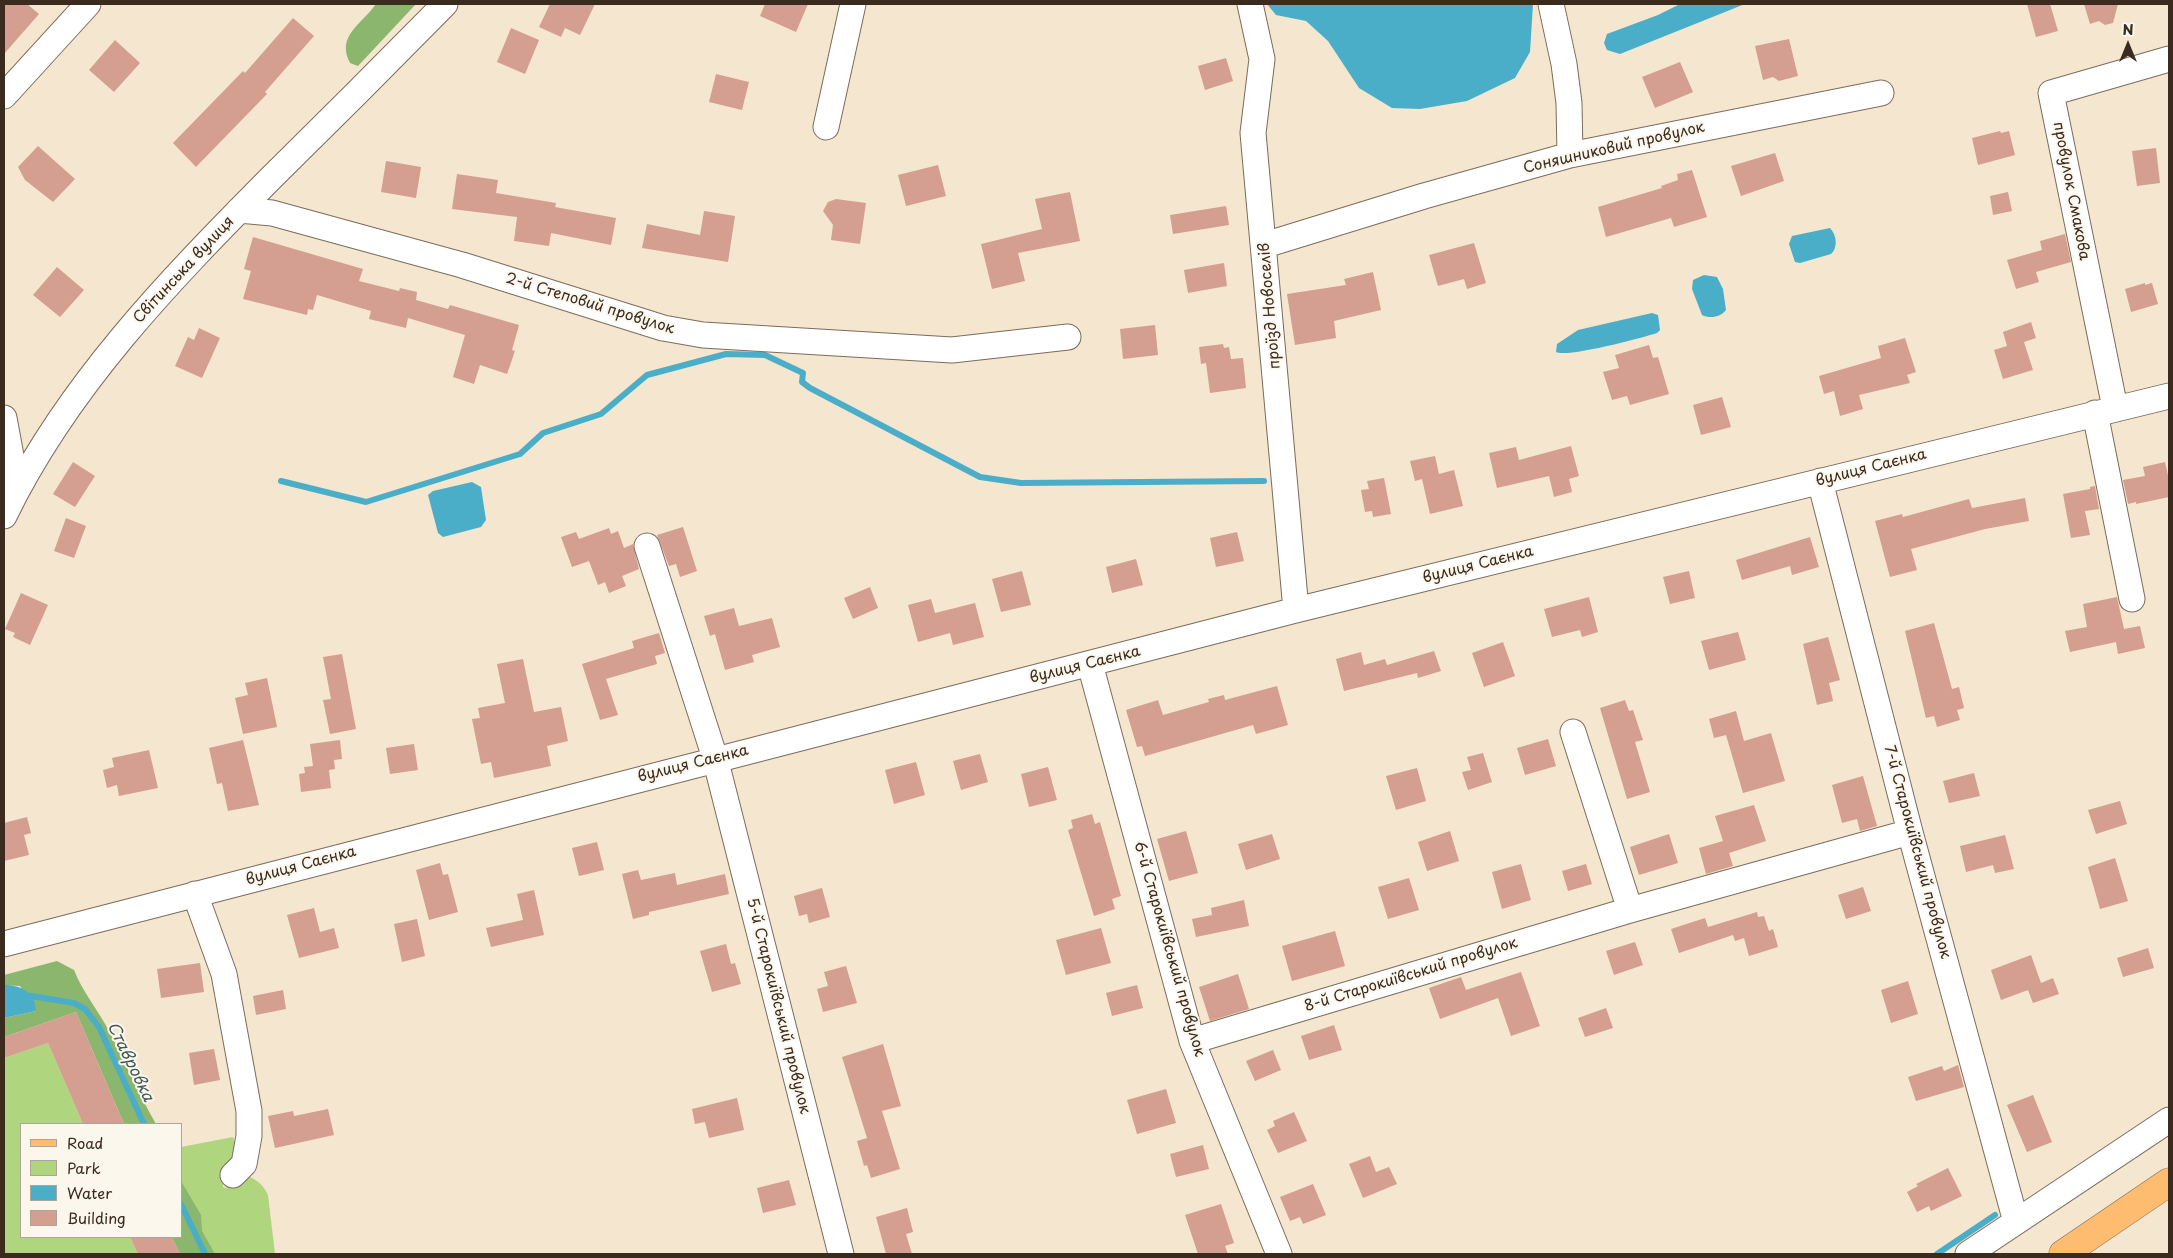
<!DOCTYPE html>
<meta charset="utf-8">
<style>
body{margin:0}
#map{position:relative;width:2173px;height:1258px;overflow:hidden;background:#f5e6cf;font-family:"Playpen Sans",sans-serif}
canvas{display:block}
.frame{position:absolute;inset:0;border:5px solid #3b2a1e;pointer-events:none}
.legend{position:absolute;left:20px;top:1123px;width:162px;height:115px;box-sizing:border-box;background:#fbf7ec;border:1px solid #aea59a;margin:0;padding:6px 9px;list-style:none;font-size:15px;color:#3b2a1e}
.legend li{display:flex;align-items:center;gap:10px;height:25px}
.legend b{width:25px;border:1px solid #aea59a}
.north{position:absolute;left:2103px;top:20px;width:50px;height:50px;-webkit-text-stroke:4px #fbf7ec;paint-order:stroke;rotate:0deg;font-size:14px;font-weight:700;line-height:20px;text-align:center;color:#3b2a1e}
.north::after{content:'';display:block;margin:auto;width:18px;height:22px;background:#3b2a1e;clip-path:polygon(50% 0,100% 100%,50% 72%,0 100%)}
</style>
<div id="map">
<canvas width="2173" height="1258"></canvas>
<div class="frame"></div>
<ul class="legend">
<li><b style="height:6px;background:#fdbc70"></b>Road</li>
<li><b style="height:14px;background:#afd57f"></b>Park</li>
<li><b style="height:14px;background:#4aaec9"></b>Water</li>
<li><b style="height:14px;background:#d49e90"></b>Building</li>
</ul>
<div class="north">N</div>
</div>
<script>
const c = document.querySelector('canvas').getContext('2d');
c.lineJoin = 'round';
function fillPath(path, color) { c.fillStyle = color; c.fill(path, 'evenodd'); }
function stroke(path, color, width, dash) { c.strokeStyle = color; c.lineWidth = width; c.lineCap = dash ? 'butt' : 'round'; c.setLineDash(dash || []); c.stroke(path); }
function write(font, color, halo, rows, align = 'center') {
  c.font = font + ' "Playpen Sans",sans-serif'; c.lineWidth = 4; c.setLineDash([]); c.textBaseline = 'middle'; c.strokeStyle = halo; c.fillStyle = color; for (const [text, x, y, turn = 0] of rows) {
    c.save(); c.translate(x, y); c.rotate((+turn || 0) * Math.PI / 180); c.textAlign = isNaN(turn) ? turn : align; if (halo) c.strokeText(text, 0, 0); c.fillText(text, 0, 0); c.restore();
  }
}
fillPath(new Path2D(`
 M48,1043L83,1124H21V1237H130L138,1254H4V1058Z
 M233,1137C244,1162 224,1165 223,1187L226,1188L239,1174C252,1176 263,1183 268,1195L275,1254H180L172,1237H181V1147Z`), '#afd57f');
fillPath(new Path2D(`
 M376,4H416L358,66L350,63C336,36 361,25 376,4Z
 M57,961L74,970C82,991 98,1010 109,1031C125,1062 139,1094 156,1124H124L76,1012L4,1037V1018L36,1011L20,986L4,985V975Z
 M181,1181L201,1215L202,1231L215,1254H180L172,1237H181Z`), '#8bb66e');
fillPath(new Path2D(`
 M1267,4H1533L1530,52L1515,78L1467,101L1420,109L1392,108L1359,88L1328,41L1306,21L1276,15Z
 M1680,4H1745L1620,54L1607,50L1604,43L1607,34L1658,15Z
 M1830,228C1837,235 1838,248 1831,254L1800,263L1795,262L1789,244L1792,236Z
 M1704,275L1717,277L1723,289L1726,310C1721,317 1710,319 1702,315L1692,289L1693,280Z
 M1652,313L1658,315L1660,330L1657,333C1642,338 1566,358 1556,352L1557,344L1578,330Z
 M472,482L481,487L486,520L481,527L443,537L438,533L428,495L433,491Z
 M4,985C21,985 35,992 36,1011L4,1018Z`), '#4aaec9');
stroke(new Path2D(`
 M281,481L366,502L520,454L543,433L601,414L647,375L726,354L765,355L803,373L802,382L810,388L980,477L1021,483L1264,481
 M24,998L31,996L74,1003L85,1009L99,1027L144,1124
 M181,1204L205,1254
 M1937,1254L1995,1215`), '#4aaec9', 6);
fillPath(new Path2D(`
 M4,4H27L39,14L4,54Z
 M550,4H595L580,35L565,28L561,37L539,27Z
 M765,4H808L796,32L760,16Z
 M2027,4H2050L2058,31L2036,37Z
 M2084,4H2118L2113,23L2105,25L2099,21L2090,24Z
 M293,18L314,36L265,92L267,94L196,167L173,143L243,71L245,73Z
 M511,28L539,40L525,74L497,62Z
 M1789,39L1798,76L1779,81L1773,77L1763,80L1755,46Z
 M115,40L140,63L114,92L89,70Z
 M1226,58L1233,81L1205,90L1198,66Z
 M1680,62L1693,92L1655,108L1642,77Z
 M716,74L749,82L742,110L709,102Z
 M2000,131L2001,133L2009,131L2015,155L1978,165L1972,138Z
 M38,146L75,179L53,202L25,180L18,167Z
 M2156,148L2160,183L2137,186L2132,151Z
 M1775,153L1784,181L1741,196L1731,166Z
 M386,161L421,167L416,198L381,192Z
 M938,165L946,196L906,206L898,175Z
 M1692,170L1707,217L1674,227L1671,218L1606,237L1598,207L1662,188L1661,186L1678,180L1677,174Z
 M457,174L498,180L496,193L556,203L555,207L616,218L611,245L551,233L549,246L514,241L517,217L452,209Z
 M1070,192L1080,241L1018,253L1025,281L992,289L981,244L1042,229L1035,199Z
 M2008,192L2012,211L1993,215L1990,196Z
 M836,199L866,203L860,244L831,240L833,225L823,211L828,202Z
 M1226,206L1229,225L1173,234L1170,215Z
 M704,211L735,216L728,262L642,248L647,224L700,235Z
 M2065,234L2071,262L2036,272L2039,282L2016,289L2007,260L2042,250L2040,241Z
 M253,237L363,269L359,281L399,291L400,288L417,292L416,300L448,309L450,305L519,325L512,350L515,351L507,374L480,365L474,384L453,377L465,335L408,318L406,328L369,319L371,311L317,295L313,310L308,309L307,315L243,299L251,271L244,269Z
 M1474,243L1486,283L1467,289L1464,279L1438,286L1429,255Z
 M1224,263L1227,286L1188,293L1184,270Z
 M57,267L84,290L60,317L33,295Z
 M1373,272L1381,310L1334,321L1336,338L1295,345L1287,294L1346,285L1344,279Z
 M2145,283V285L2152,283L2158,304L2131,312L2125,289Z
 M2031,322L2036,338L2024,342L2033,370L2003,379L1994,350L2007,346L2003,332Z
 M1155,325L1158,355L1123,359L1120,329Z
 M199,328L220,338L202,378L175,366L188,337L194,340Z
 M1905,338L1916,372L1907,375L1910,383L1859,395L1863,409L1840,416L1834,391L1824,394L1819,376L1881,358L1878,346Z
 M1223,344L1224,348L1229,347L1231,359L1243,358L1246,388L1210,393L1206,363L1201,364L1199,347Z
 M1649,345L1653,358L1658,357L1669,394L1630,405L1627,396L1612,400L1603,372L1619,368L1615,355Z
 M1722,397L1731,427L1701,435L1693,405Z
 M1571,446L1579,476L1569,479L1572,492L1554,497L1549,476L1497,488L1489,453L1516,447L1519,460Z
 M1435,456L1439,474L1454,470L1463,506L1430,514L1422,479L1415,481L1410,461Z
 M73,462L95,476L75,507L53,494Z
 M2165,462L2169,480V497L2136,504V502L2128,504L2123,480L2145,476L2143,467Z
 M1384,478L1391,514L1373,517L1372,511L1365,512L1361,490L1369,489L1367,481Z
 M2095,486L2099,509L2085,511L2090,535L2071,538L2063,494L2090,489V487Z
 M2025,498L2029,521L1985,529L1911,549L1917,570L1890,577L1875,521L1902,514L1903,517L1969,499L1972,508Z
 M66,518L86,526L74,558L54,551Z
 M683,527L697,571L680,577L676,564L669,566L657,535Z
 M609,528L611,534L618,531L624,548L633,544L639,569L622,576L626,586L609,593L605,582L598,585L589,561L572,567L561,537L576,532L579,539Z
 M1237,532L1244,561L1216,567L1210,538Z
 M1810,537L1819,567L1792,575L1790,566L1742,580L1736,560Z
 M1136,559L1143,585L1112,593L1106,567Z
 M1022,571L1031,605L1001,612L992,579Z
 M1689,571L1695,598L1670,604L1663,577Z
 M870,587L878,608L853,619L844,598Z
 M21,593L48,605L30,645L13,637L15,633L5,629Z
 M1589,597L1598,632L1582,637L1580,630L1552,637L1544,609Z
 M2117,597L2124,629L2140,626L2145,648L2118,654L2116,642L2070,652L2065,631L2087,627L2083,604Z
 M931,599L935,613L975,603L984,637L953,645L950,633L918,642L908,605Z
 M734,608L739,626L772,618L780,647L752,655L754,662L725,670L715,634L710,636L704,616Z
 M1934,623L1952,689L1959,687L1964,708L1957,710L1960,720L1937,727L1934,716L1926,718L1905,631Z
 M1738,632L1746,660L1709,670L1701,641Z
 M659,633L665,653L655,656L657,664L606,679L618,715L600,720L582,664L634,648L632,641Z
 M1828,637L1840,680L1829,683L1833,701L1817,705L1803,644Z
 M1503,642L1515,676L1484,687L1472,653Z
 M1434,651L1441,671L1418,678L1417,673L1344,691L1336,659L1361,652L1364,665L1385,659L1387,665Z
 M342,654L356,729L330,734L323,700L331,699L323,657Z
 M523,659L534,712L561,707L568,741L547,746L551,766L494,778L491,762L481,764L472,719L480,718L478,708L505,703L497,664Z
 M267,678L277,727L243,734L235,698L248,695L245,683Z
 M1277,686L1288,725L1256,734L1253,725L1145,756L1142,746L1137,747L1126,710L1158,700L1163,715L1209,702L1208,699L1224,695L1225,700Z
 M1625,700L1629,711L1633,710L1643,740L1635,742L1650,792L1627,799L1600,708Z
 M1736,711L1744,741L1771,733L1785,781L1743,793L1726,735L1714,738L1709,719Z
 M1548,739L1556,766L1525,775L1517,748Z
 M243,740L259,805L228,811L222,783L217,784L209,748Z
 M340,740L342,759L334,760L335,769L329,770L331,788L301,792L299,774L305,773L304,767L313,766L310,744Z
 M414,744L418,770L390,774L386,748Z
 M149,750L158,788L119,796L117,785L107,788L103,770L114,767L112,758Z
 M1483,753L1492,782L1468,790L1462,772L1471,770L1467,757Z
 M980,754L988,782L961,790L953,761Z
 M916,762L925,795L894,804L885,770Z
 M1048,767L1057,800L1029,807L1021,774Z
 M1417,768L1426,801L1396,810L1386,776Z
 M1974,773L1980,796L1949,803L1943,781Z
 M1863,776L1877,826L1860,831L1857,819L1842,823L1832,785Z
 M2120,801L2127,824L2096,834L2088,810Z
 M1754,805L1766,841L1729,853L1733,866L1706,874L1699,848L1723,841L1715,816Z
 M1092,814L1095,824L1100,822L1121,896L1112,899L1115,909L1094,916L1068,830L1073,828L1071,820Z
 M27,817L31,833L24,835L29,855L4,861V823Z
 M1186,831L1198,873L1169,881L1157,839Z
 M1450,831L1459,861L1427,871L1418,842Z
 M1272,834L1280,859L1246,870L1238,844Z
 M1669,834L1678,863L1639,875L1630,847Z
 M2005,835L2014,869L1995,873L1993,865L1966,872L1960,846Z
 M597,842L604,870L579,876L572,848Z
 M2115,858L2128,901L2100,909L2088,867Z
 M440,863L443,875L448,874L458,912L429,920L416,870Z
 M1521,864L1531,900L1502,909L1492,872Z
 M1586,864L1592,884L1568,891L1562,871Z
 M638,870L641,880L675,873L677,885L725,874L729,894L649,912V915L633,919L622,874Z
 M1409,878L1419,910L1388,919L1378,887Z
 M1863,887L1871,911L1846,919L1838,895Z
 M822,888L830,917L809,923L807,914L799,916L794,896Z
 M534,890L544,935L491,947L486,928L523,920L517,894Z
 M1244,900L1249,926L1196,937L1192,919L1212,915L1211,908Z
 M314,908L320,932L334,928L339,948L299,958L287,915Z
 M1757,912L1758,917L1764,916L1769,931L1773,929L1778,947L1749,956L1744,938L1735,941L1733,935L1679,953L1671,929L1705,918L1708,927Z
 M417,919L425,956L402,962L394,924Z
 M1101,928L1111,963L1066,975L1056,940Z
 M1335,931L1345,966L1292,981L1282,946Z
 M1635,942L1643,965L1614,975L1606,951Z
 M726,944L731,964L735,963L741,984L712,992L700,951Z
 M2148,948L2154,968L2123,977L2117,958Z
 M2031,955L2041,983L2053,978L2059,994L2033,1003L2028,990L2001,1000L1991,970Z
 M200,963L204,992L161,998L157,969Z
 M846,966L857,1003L823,1012L817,989L828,986L824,972Z
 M1521,972L1540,1026L1511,1036L1498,998L1440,1019L1429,988L1461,977L1466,990Z
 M1238,974L1249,1009L1210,1021L1199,987Z
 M1908,981L1918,1014L1891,1023L1881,990Z
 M1137,985L1143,1008L1112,1016L1106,993Z
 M283,990L286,1009L256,1015L253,996Z
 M1606,1008L1613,1028L1585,1037L1578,1018Z
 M76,1012L124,1124H83L48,1043L4,1058V1037Z
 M1334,1025L1342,1050L1309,1060L1301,1036Z
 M883,1044L901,1106L882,1111L900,1169L871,1178L867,1165L864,1166L857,1141L867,1138L842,1057Z
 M214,1049L220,1080L194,1085L189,1053Z
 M1273,1050L1281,1070L1255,1081L1246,1061Z
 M1958,1065L1964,1087L1916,1101L1908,1077L1942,1066L1944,1071Z
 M1166,1089L1176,1123L1137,1134L1127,1100Z
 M2033,1095L2052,1142L2027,1152L2007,1105Z
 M737,1098L744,1130L709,1138L705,1122L695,1124L692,1109Z
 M328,1109L334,1135L275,1148L268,1116L293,1111L294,1116Z
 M1294,1112L1307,1141L1278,1153L1267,1130L1275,1126L1273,1121Z
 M1203,1145L1209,1169L1176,1177L1170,1154Z
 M1370,1156L1376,1172L1389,1167L1397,1184L1363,1198L1349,1164Z
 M1948,1168L1962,1196L1931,1211L1929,1206L1917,1212L1907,1192L1918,1186L1916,1184Z
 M789,1180L796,1205L763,1213L757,1188Z
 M1313,1184L1326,1215L1303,1224L1300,1217L1290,1221L1280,1197Z
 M1221,1204L1234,1243L1225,1246L1228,1254H1198L1185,1215Z
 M907,1208L913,1232L906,1234L912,1254H886L876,1217Z
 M130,1237H172L180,1254H138Z`), '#d49e90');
const minor = new Path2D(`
 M1250,4L1262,59L1253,133L1296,610
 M1551,4L1564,64L1569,103L1570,155
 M4,96L88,4
 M826,127L853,4
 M239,210L272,213L462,265L663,328L703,335L952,350L1068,337
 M1265,245L1424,196L1570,155L1881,93
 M2115,408L2051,93L2169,59
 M2095,413L2132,599
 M4,418L17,488
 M1820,481L1910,832L2016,1222
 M4,516C67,386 169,281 269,180C328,122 387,63 445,4
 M647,546L715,758L841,1254
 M1090,664L1192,1041L1279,1254
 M1573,732L1630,910
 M195,894L224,974L249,1111V1136L244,1164L233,1175
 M4,944L1296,610L2169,396
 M1192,1041L1630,910L1910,832
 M1968,1254L2169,1120`);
const major = new Path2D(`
 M2063,1254L2169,1182`);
stroke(minor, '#7c6c5c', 27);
stroke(major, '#7c6c5c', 29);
stroke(minor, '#fff', 25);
stroke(major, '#fdbc70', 28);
write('15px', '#3b2a1e', '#fbf7ec', [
 ["Соняшниковий провулок",1614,148,-13],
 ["провулок Смакова",2071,191,79],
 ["Світинська вулиця",184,270,-47],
 ["2-й Степовий провулок",590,304,17],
 ["проїзд Новоселів",1270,306,-95],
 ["вулиця Саєнка",1871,468,-14],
 ["вулиця Саєнка",1478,565,-14],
 ["вулиця Саєнка",1085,665,-14],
 ["вулиця Саєнка",693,764,-14],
 ["7-й Старокиївський провулок",1917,852,75],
 ["вулиця Саєнка",301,866,-15],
 ["6-й Старокиївський провулок",1169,949,74],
 ["8-й Старокиївський провулок",1411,975,-17],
 ["5-й Старокиївський провулок",778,1006,76]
]);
write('italic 16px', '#40585a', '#fbf7ec', [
 ["Ставровка",130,1062,64]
]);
</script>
